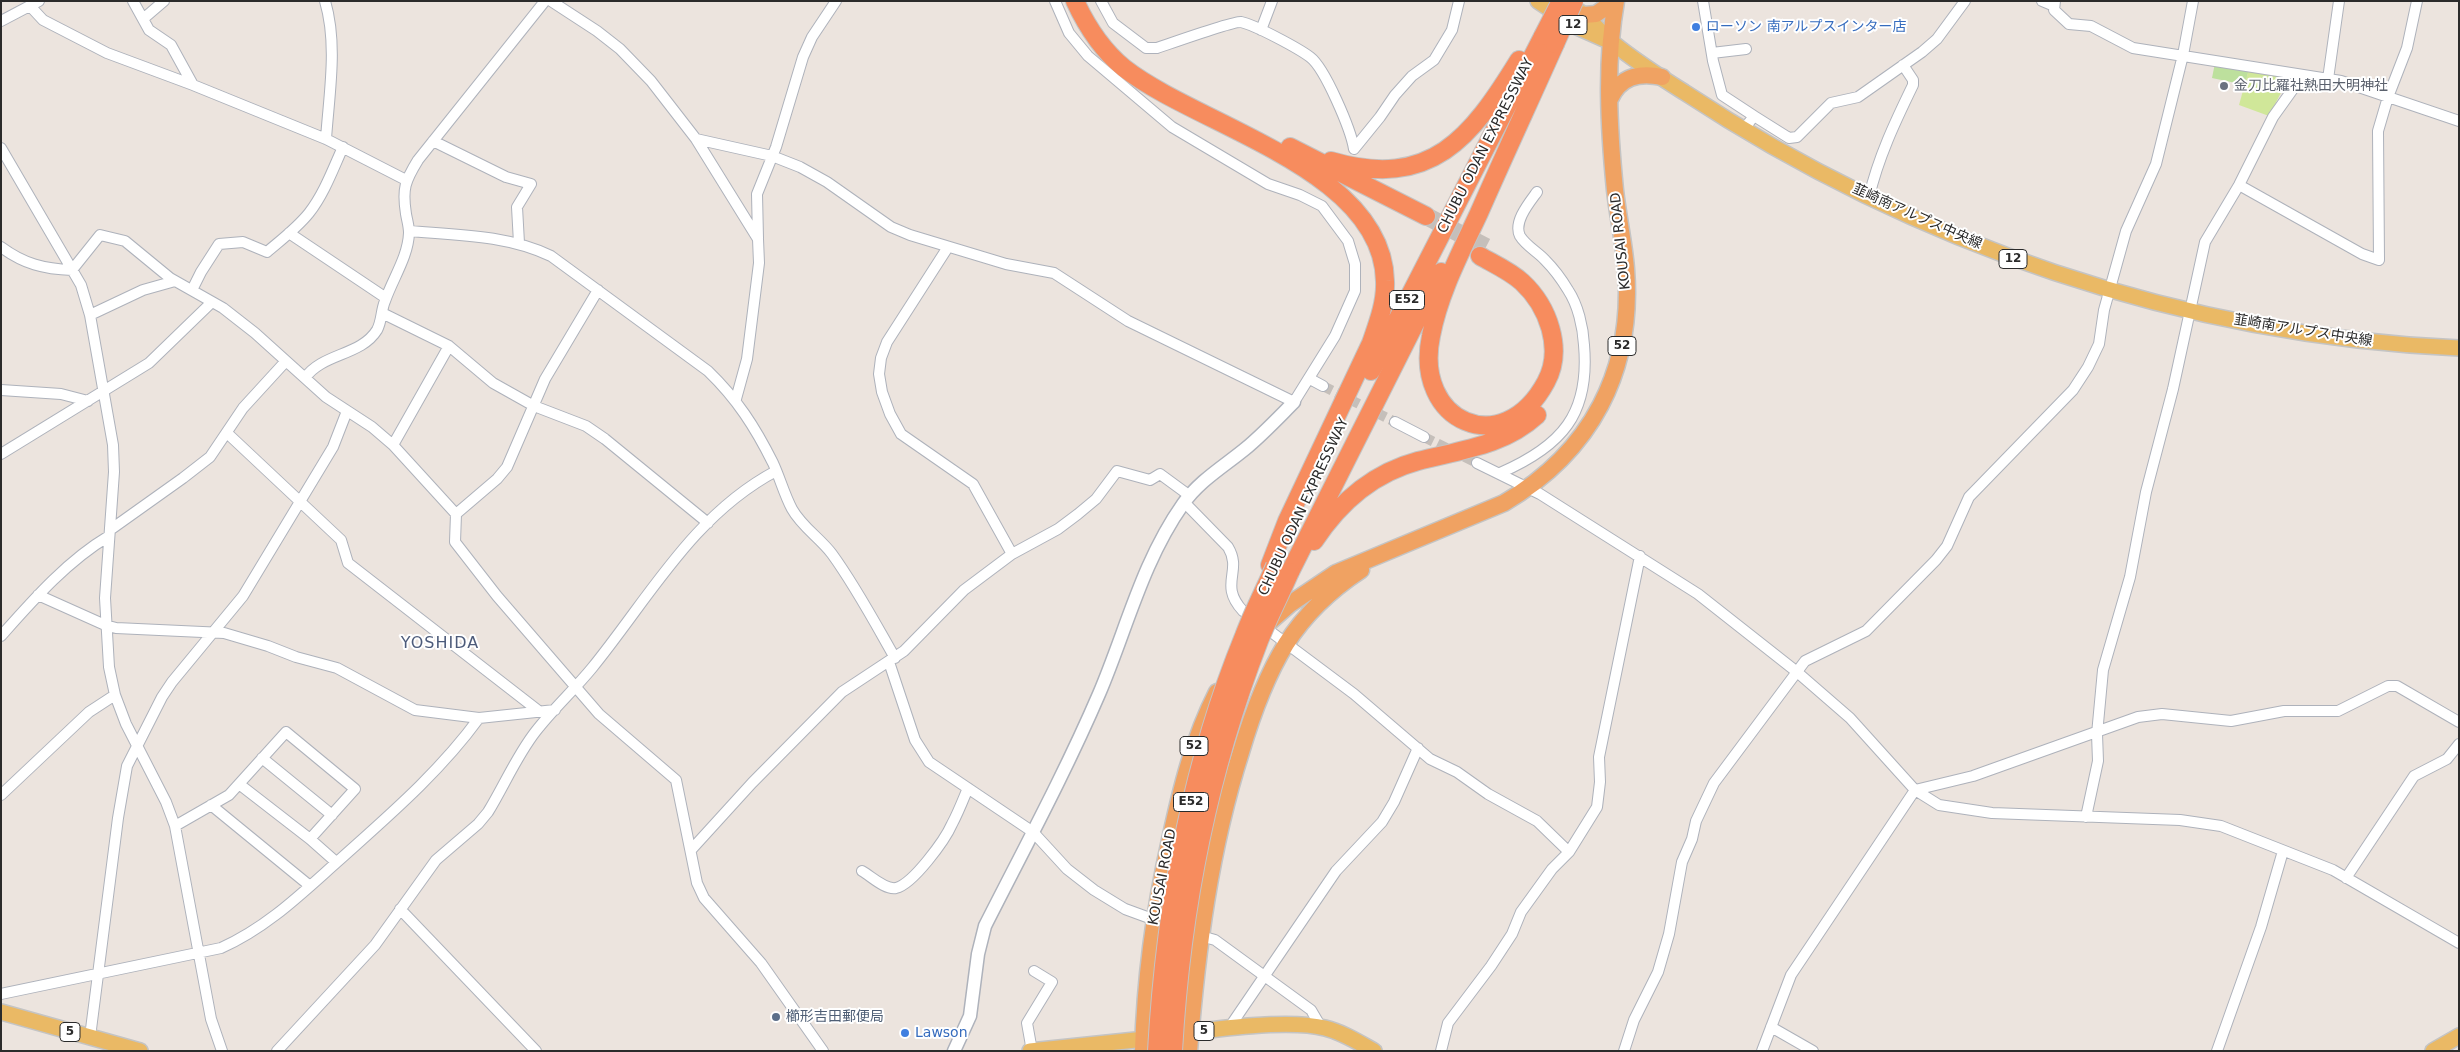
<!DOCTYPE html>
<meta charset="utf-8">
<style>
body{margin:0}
#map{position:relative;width:2460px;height:1052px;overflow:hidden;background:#ece4de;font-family:"DejaVu Sans",sans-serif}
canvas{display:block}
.frame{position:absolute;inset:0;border:2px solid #2b2b2b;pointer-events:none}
</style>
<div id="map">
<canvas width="2460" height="1052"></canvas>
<div class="frame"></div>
</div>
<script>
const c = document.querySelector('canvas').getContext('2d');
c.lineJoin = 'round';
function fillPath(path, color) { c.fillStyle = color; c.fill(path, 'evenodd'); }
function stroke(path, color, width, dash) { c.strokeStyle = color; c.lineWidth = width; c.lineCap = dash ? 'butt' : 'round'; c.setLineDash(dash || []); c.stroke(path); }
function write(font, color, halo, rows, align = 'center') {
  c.font = font + ' "DejaVu Sans","Noto Sans JP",sans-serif'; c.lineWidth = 4; c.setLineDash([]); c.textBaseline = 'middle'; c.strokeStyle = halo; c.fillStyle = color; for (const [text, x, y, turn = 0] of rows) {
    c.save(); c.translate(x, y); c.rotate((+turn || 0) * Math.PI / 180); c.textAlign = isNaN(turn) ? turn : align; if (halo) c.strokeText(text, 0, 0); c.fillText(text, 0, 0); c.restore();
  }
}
fillPath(new Path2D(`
 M2215,63L2249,69L2245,85L2212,78Z`), '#bde09d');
fillPath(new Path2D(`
 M2249,69L2288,79L2269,116L2239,105Z`), '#d0e799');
stroke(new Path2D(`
 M1323,386L1395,422
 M1424,437L1477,463`), '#c5bfba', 10, [10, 5]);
stroke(new Path2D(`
 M1426,216L1486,247`), '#c5bfba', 18, [18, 9]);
const minor = new Path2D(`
 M133,1L149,30L171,45L193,85
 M325,1C338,45 329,94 326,139
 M551,1L597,31L620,49L651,81L696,139L758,239L759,263L747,359L736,399
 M1101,1L1113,23L1146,48H1157C1169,44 1233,21 1241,22C1255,25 1298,48 1310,57C1325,68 1351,130 1354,149L1380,117L1395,95L1412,76L1434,60L1452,30L1459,1
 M1703,1L1713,61L1722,95L1754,116
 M2042,1L2054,6
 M2055,1L2054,10L2069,24L2091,26L2133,48L2341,81L2459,121
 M30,6L43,20L107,53L193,85L326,139L406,180
 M143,19L164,1
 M1,21L39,1
 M1261,30L1272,1
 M1712,53L1746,49
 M2328,79L2339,1
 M1744,129L1754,116L1789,138L1797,137L1831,103L1858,97L1922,52L1937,39L1965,1
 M696,139L772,156L800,167L827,182L891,227L910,235L1006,264L1054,273L1128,321L1294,402L1335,336L1355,291V264L1348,241L1322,206L1300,195L1268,184L1172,127L1088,56L1069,33L1055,1
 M433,141L506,177L531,184L517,207L519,243
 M1,148L81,285L90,315L113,445L114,472L105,598L109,667L115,695L126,724L166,802L175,826L211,1019L222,1051
 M2239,185L2362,254L2379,260L2378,131L2388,97L2407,48L2417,1
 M1869,197C1878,158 1895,122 1913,85V80L1903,65
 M409,231C458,235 507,235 551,256L708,371C737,399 755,427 773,463C780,478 784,494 792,509C802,527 820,538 832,554C856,587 875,623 895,658
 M289,233L386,298
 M758,238L757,194L776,147L803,57L812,37L836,1
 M1,247C24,264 44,269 72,270L100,235L125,241L170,278L223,308L255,333L326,397L372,427L393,445L456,514
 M948,247L887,342L881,358L879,374L882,392L890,414L901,434L973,484L1012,554
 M192,290L201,272L219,244L243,242L267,252C281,240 297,228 309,213C324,194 333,169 343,147
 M598,290L545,379L507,467L497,479L456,514L455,542L497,596L599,714L676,780L697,883L704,898L761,963L823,1051
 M382,313L449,346L493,383L534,406L586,426L605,439L708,523
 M90,315L143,290L175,281
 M305,378C322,353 361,356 377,330C382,321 381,310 385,301C393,278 408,257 409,233C409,226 407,220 406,214C402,189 405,181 418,160L545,1
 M1310,379L1323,386
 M1,390L61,394L88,401
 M1395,422L1424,437
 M227,433L341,540L348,563L540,712
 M393,445L449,346
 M1,454L149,363L212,302
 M1477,463L1540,494L1698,594L1797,672L1850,718L1915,790L1939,805L1992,813L2180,820L2221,826L2333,870L2459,943
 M1500,473C1562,446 1590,414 1584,345C1583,327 1578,305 1568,290C1562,280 1554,269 1545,260C1538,252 1526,246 1520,236C1513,222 1529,203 1537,192
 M1184,502L1228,547C1243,572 1218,584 1243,611L1354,694L1430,759L1457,772L1488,794L1537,821L1569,852
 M110,530L183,478L210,457L243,408L286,361
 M38,595L105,625L116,628L224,633L268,646L296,657L337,668L415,710L479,718L555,710
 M1,636C33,600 67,561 109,536
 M889,662L915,740L929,762L1033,832L1067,869L1094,890L1125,909L1155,920
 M262,758L332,815
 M239,784L310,839L336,862
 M1,795L89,712L115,695
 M211,805L310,886
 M2086,817L2098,761L2097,734L2103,670L2130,577L2146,492L2173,389L2205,242L2239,185L2273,117L2303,75
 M175,826L229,795L286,732L355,789L310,839
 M691,850L752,783L842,692L904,651L964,590L1012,554L1058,529L1078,514L1096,499L1117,471L1150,480L1160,474L1190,496
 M862,871C871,876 885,890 896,888C913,884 945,840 952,824C958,813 963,800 968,788
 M2346,878L2414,776L2447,759L2459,744
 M400,909L536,1051
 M1201,936L1215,940L1311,1010L1321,1027
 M1,994L221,948C266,928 300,895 337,862C387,817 439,773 479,718
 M1771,1027L1813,1051
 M1229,1028L1336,871L1382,822L1394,802L1418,748
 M90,1037L118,818L127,766L162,697L172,682L243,596L333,447L347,411
 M277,1051L375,945L436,860L478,824L488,812C504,786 517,755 536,731C553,709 574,690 592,668C649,598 693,515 776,471
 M1032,1051L1027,1023L1052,982L1034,971
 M1441,1051L1448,1023L1491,966L1512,934L1521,912L1552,869L1569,852L1597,807L1600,782L1599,757L1640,556
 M1624,1051L1634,1020L1658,972L1669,934L1682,862L1692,839L1696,821L1714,783L1805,661L1866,631L1936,560L1947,546L1969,497L2073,390L2088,367L2099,344L2104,310L2126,231L2156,164L2183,55L2193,1
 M1762,1051L1791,975L1915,790L1973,776L2138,717L2162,714L2231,721L2284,711H2338L2388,686H2397L2459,722
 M2217,1051L2261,927L2283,851`);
const tertiary = new Path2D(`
 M954,1051L970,1016L978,954L985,926C1024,849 1065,773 1099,694C1126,631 1142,562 1183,504C1199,481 1223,467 1245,449C1262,435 1278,418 1294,402`);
const primary = new Path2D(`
 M1538,1L1577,27L1604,39
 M1577,10C1591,19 1600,33 1613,43C1635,61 1660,77 1684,92C1915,244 2183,336 2459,348
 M1,1012L140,1051
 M1178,1034C1215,1029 1289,1019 1325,1028C1342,1032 1358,1042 1374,1051
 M1030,1051L1155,1038
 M2433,1051L2459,1036`);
const trunk = new Path2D(`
 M1584,15L1596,14L1615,1
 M1610,99C1620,77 1638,72 1662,77
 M1265,626L1290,604L1336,573L1504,503C1591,452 1634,371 1626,269C1624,243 1618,217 1615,190C1609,129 1605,63 1616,1
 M1143,1051C1145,978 1154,911 1170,840C1181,789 1193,739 1217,692
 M1189,1051C1197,950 1210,849 1241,752C1252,715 1265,678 1286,644C1305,614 1332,589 1361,570`);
const motorway = new Path2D(`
 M1075,1C1087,27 1102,50 1124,68C1198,126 1383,169 1385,281C1386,302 1378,323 1371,343L1287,521L1270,565
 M1290,147L1426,216
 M1331,161C1431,190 1471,138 1519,60
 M1480,256C1494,264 1510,271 1522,282C1548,306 1564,349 1546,382C1503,462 1413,422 1431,336C1439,293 1461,252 1479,213C1504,156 1530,100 1555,44
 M1371,371L1543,36
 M1314,541C1339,503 1373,473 1418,461C1461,450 1503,446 1537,415
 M1290,572L1441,272`);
stroke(minor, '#aeb2bb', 12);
stroke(tertiary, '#aeb2bb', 15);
stroke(primary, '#c4c4c4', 18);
stroke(trunk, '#c4c4c4', 19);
stroke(motorway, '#c4c4c4', 20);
stroke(minor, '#fff', 10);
stroke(tertiary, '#fff', 12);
stroke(primary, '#eab965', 15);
stroke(trunk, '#f0a262', 16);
stroke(motorway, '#f78c5e', 18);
const motorwayBridge = new Path2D(`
 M1543,36L1561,1
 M1555,44L1574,1
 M1157,1051C1165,909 1190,768 1244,636C1253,612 1265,589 1275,566
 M1173,1051C1181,910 1208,773 1259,641C1268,618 1280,595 1290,572`);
stroke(motorwayBridge, '#c4c4c4', 20, []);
stroke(motorwayBridge, '#f78c5e', 18);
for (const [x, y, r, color] of [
 [1696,27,5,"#3f7fe0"],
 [2224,86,5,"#6b7280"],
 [776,1017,5,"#5c6f8a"],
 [905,1033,5,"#3f7fe0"]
]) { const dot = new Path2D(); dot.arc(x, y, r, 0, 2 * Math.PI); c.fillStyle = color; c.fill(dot); stroke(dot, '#fff', 2); }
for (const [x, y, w] of [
 [1573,25,28],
 [2013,259,28],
 [1407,300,35],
 [1622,346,28],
 [1194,746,28],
 [1191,802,35],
 [1204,1031,20],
 [70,1032,20]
]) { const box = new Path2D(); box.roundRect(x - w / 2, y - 9.5, w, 19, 4); c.fillStyle = '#fff'; c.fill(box); stroke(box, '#2b2b2b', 1); }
write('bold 12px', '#2b2b2b', null, [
 ["12",1573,25],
 ["12",2013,259],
 ["E52",1407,300],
 ["52",1622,346],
 ["52",1194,746],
 ["E52",1191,802],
 ["5",1204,1031],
 ["5",70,1032]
]);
write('14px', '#366cbe', '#fff', [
 ["ローソン 南アルプスインター店",1706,27],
 ["Lawson",915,1033]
], 'left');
write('14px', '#5b616d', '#fff', [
 ["金刀比羅社熱田大明神社",2234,86]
], 'left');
write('14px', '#2b2b2b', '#fff', [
 ["CHUBU ODAN EXPRESSWAY",1486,146,-63],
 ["韮崎南アルプス中央線",1917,217,24],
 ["KOUSAI ROAD",1621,241,-96],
 ["韮崎南アルプス中央線",2303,331,9],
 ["CHUBU ODAN EXPRESSWAY",1304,507,-65],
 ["KOUSAI ROAD",1163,877,-79]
]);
write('14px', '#4e5e75', '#fff', [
 ["櫛形吉田郵便局",786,1017]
], 'left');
c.letterSpacing = '1px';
write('16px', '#4d5b7a', '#fff', [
 ["YOSHIDA",440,644]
]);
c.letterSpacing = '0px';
</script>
